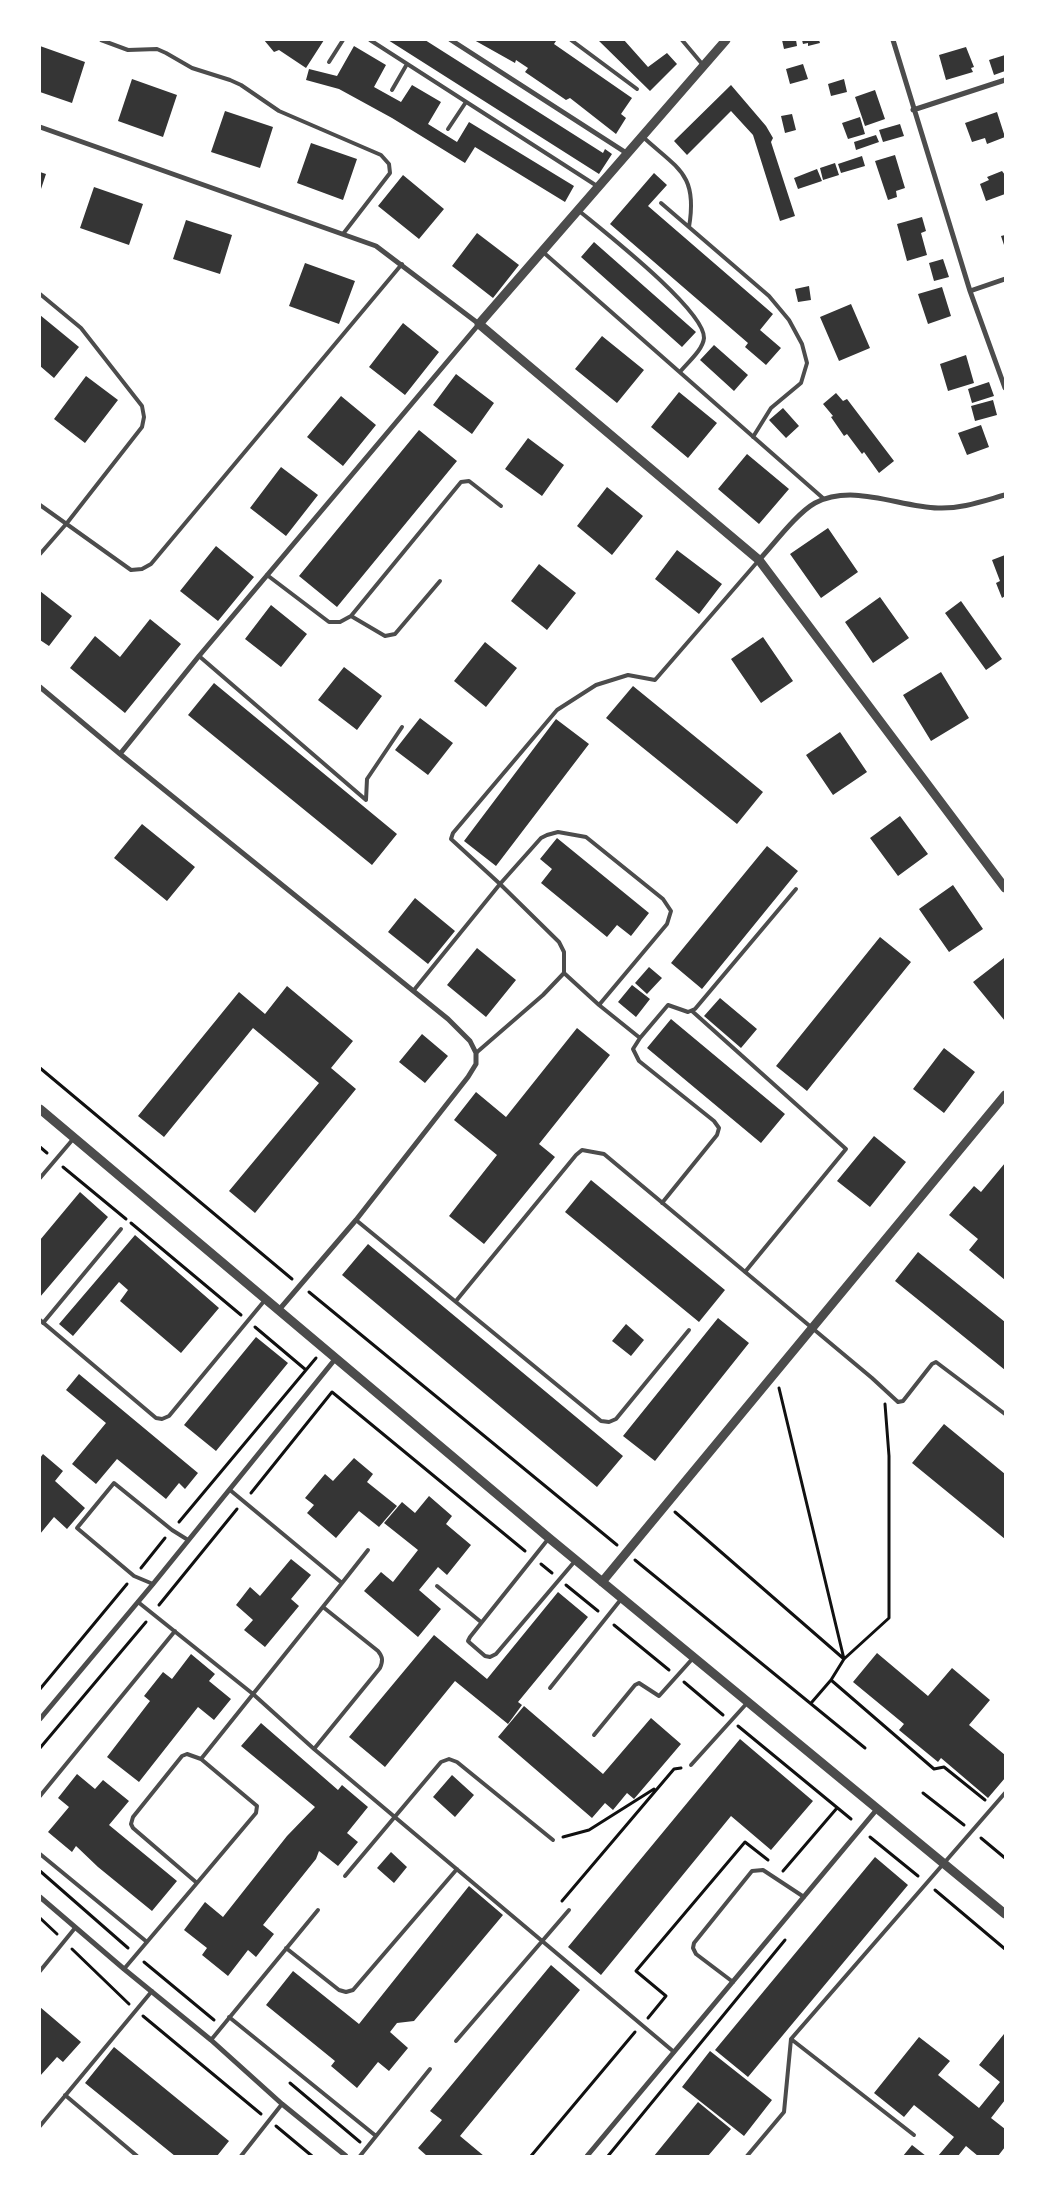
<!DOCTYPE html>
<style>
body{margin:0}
#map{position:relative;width:1045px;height:2196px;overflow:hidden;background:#fff;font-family:"PT Sans Narrow",sans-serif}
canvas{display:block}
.frame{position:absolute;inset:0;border:41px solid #fff;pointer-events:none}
</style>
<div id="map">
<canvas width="1045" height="2196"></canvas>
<div class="frame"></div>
</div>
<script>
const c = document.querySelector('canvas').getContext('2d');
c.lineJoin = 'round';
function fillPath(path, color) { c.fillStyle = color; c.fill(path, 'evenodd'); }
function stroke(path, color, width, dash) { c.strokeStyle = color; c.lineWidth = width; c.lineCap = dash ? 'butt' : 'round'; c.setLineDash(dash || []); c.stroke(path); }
fillPath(new Path2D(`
 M264,40H324L306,68L279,50L274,52Z
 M388,40H425L603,153L605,149L612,154L599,174Z
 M474,40H554L556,41L554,44L632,98L621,114L626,118L616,134L570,98L566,100L525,72L528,68L516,60L515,63Z
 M598,40H624L648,67L667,53L677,64L650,91Z
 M782,40H796L797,46L784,49Z
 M802,40H819L820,43L808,46V43L803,44Z
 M40,46L85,62L72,103L40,92Z
 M354,46L386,65L374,87L401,102L412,85L441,102L428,124L457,142L469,122L574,186L565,202L475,147L465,163L392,118L339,89L306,80L309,69L337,76Z
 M966,47L974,67L971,68L973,72L946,80L939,55Z
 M1005,55V71L994,75L989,60Z
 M803,64L808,79L790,84L786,69Z
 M132,79L177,95L163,137L118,121Z
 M844,79L847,92L831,96L828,84Z
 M731,85L766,126L773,138L771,142L795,216L780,221L753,135L731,111L687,155L674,141Z
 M875,90L885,119L865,126L855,97Z
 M225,111L273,127L260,168L211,152Z
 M997,112L1005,137L987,144L985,138L972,142L965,123Z
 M792,114L796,130L785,133L781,116Z
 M860,117L865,134L848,139L842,123Z
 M900,124L904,136L883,142L879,130Z
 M876,135L879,142L856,150L854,142Z
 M311,143L357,159L343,200L297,183Z
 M895,155L905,188L896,191L897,197L888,200L875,161Z
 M862,156L865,166L841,173L838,164Z
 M835,163L839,175L823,180L820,168Z
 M817,169L822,181L798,189L794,178Z
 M1002,171L1005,175V194L986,201L980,184L989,180L987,177Z
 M40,172L46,174L40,192Z
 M654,173L667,185L648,206L773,314L760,330L781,348L766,365L745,347L748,343L610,224Z
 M403,175L444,209L419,239L378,206Z
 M94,187L143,204L129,245L80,228Z
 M922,217L926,231L921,233L927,255L907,261L897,224Z
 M186,220L232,235L220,274L173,259Z
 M477,233L519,265L493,298L452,266Z
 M1005,235V248L1001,236Z
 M594,242L696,332L682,347L581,257Z
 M943,259L949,277L934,281L929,263Z
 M305,263L355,281L339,324L289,306Z
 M809,286L811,300L798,302L795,289Z
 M942,287L951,316L928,324L918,294Z
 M851,304L870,348L839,361L820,317Z
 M40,315L79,347L54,378L40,366Z
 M403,323L439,352L405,395L369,367Z
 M602,336L644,370L617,403L575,369Z
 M714,345L748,375L734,391L700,360Z
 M966,355L974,383L948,391L940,364Z
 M456,374L494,403L472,434L433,405Z
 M86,376L118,400L85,443L54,419Z
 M989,382L994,396L972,403L968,389Z
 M679,392L717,423L688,458L651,427Z
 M836,393L843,401L847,399L894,461L879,473L864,452L862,454L847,434L844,436L831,417L833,416L823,404Z
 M341,396L376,425L343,466L307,437Z
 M993,400L997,415L975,421L971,406Z
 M783,408L799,426L786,438L769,420Z
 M981,425L989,447L967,455L958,433Z
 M419,430L457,461L337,607L299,576Z
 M528,438L564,465L542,496L505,469Z
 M747,454L789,489L759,524L718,489Z
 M281,467L318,495L286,536L250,508Z
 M607,487L643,516L612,555L577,526Z
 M828,528L858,572L821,598L790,554Z
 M216,546L254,577L218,621L180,591Z
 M677,550L722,584L699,614L655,579Z
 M1005,555V596L1002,598L996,583L1000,581L992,560Z
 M539,564L576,593L547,630L511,601Z
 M40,591L72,616L49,646L40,640Z
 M880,597L909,638L873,663L845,622Z
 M961,601L1002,659L986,670L945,613Z
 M271,605L307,634L281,667L245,639Z
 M150,619L181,644L125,713L70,668L95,636L120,657Z
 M763,637L793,681L761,703L731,659Z
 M485,642L517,668L486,707L454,681Z
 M344,667L382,696L357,730L318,700Z
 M941,672L969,718L931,741L903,695Z
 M214,683L397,834L372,865L188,715Z
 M633,686L763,792L737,824L606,718Z
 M420,718L453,743L428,775L395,750Z
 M556,719L589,744L496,866L464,841Z
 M840,732L867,772L833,795L806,755Z
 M900,816L928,854L898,876L870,838Z
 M142,824L195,867L167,901L114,858Z
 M557,838L649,913L631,936L617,925L607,937L541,883L552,869L540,859Z
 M767,846L798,871L702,989L671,963Z
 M953,885L983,929L949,952L919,909Z
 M415,898L455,931L428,964L388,932Z
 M880,937L911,962L807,1091L776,1066Z
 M477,948L516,980L486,1017L447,985Z
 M1004,958L1005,959V1021L973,982Z
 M649,967L662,978L647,994L635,983Z
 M632,985L650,999L636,1017L618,1002Z
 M287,986L353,1041L331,1068L356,1089L255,1213L229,1191L319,1083L253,1028L164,1137L138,1116L239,992L265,1014Z
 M720,998L757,1029L741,1048L704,1016Z
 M671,1019L785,1114L761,1143L647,1048Z
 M577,1028L610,1055L539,1144L555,1157L484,1244L449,1216L497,1155L454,1120L476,1092L506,1117Z
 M422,1034L448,1056L425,1083L399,1062Z
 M944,1048L975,1072L944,1113L913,1089Z
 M874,1136L906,1162L870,1207L837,1181Z
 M1005,1163V1280L969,1250L978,1239L949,1215L974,1186L981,1192Z
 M591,1180L725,1290L699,1322L565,1212Z
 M80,1192L108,1217L40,1297V1240Z
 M135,1235L219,1308L181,1353L120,1301L128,1290L119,1282L73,1336L59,1324Z
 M368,1244L623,1456L597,1487L342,1275Z
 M918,1252L1005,1322V1370L895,1281Z
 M718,1318L749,1343L655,1461L623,1436Z
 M626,1324L644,1340L631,1356L612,1341Z
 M256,1337L288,1363L216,1451L184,1425Z
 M79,1374L198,1473L185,1489L179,1483L166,1499L117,1459L96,1484L72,1464L106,1423L66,1390Z
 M944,1424L1005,1474V1539L912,1463Z
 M43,1454L63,1471L55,1481L85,1508L67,1529L54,1517L40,1534V1458Z
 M354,1458L373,1474L367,1482L397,1506L379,1527L359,1511L336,1538L307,1513L314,1505L305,1498L325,1474L333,1481Z
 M429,1496L452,1516L446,1524L471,1545L447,1575L438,1567L419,1590L441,1609L418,1637L364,1591L381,1572L393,1582L418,1550L384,1523L402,1502L415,1513Z
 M291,1559L311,1575L291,1599L299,1606L265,1647L244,1630L253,1620L236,1605L250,1587L260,1596Z
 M558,1592L588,1617L518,1702L522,1705L508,1724L455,1681L385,1767L349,1737L434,1635L487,1679Z
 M877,1653L928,1696L952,1668L990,1700L969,1725L1005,1755V1778L988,1798L941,1758L938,1762L899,1730L904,1724L853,1682Z
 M191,1654L215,1674L209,1681L231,1699L214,1720L198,1707L139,1782L107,1757L150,1701L144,1696L163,1672L172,1679Z
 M524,1706L603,1774L651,1718L681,1744L634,1799L627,1793L613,1810L605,1803L592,1818L498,1737Z
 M261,1723L338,1790L342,1785L368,1807L347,1833L358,1842L338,1866L319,1851L316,1859L263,1925L274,1934L256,1957L248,1950L228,1976L202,1955L207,1948L184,1930L205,1902L223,1917L287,1836L315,1807L241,1746Z
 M740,1739L813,1801L771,1850L731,1816L601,1975L568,1947Z
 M77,1774L95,1789L103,1780L129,1801L109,1825L177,1881L152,1911L98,1867L76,1846L72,1852L48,1832L69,1807L58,1798Z
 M452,1775L474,1795L455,1817L433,1797Z
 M391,1852L407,1867L394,1883L377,1868Z
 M875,1857L908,1885L748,2077L715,2050Z
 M469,1886L503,1915L414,2021L397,2023L390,2032L408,2048L389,2071L378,2062L357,2088L331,2066L335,2061L266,2005L293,1971L359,2024Z
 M551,1965L580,1990L460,2136L484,2156H427L418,2148L442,2120L430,2111Z
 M40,2007L81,2042L63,2062L57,2057L40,2076Z
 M1004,2034L1005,2100L991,2118L1005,2129V2147L998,2156H978L966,2146L958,2156H938L954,2137L914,2105L904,2117L874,2093L919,2037L950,2061L938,2075L979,2108L1000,2082L979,2065Z
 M114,2047L229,2141L217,2156H175L85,2083Z
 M710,2051L772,2100L744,2136L682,2087Z
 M698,2102L731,2129L708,2156H654Z
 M912,2145L926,2156H903Z`), '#353535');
stroke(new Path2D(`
 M40,1068L292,1279
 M40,1147L47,1153
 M63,1167L126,1219
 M131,1223L241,1315
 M309,1292L617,1545
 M255,1327L306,1370
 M779,1388L844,1659
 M885,1404L889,1456V1618L844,1659L831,1680L934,1769L944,1767L985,1800
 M251,1493L332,1392L525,1551
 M675,1512L844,1659
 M179,1522L316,1358
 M635,1560L865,1748
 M541,1564L552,1573
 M141,1568L165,1538
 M566,1585L598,1611
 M159,1605L237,1509
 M614,1625L669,1670
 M684,1682L723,1715
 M40,1689L127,1584
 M812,1702L831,1680
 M738,1726L851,1819
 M40,1748L146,1622
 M923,1793L964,1825
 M563,1837L589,1830L654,1789
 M870,1837L918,1876
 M981,1838L1005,1858
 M40,1871L128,1948
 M783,1871L837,1808
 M935,1890L1005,1949
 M562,1901L674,1769L681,1768
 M40,1918L57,1934
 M72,1949L129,2004
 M144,1962L214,2020
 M143,2016L261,2114
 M648,2018L666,1996L636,1971L745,1842L768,1860
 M290,2083L360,2142
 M276,2126L312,2156
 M531,2156L635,2032
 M608,2156L785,1940`), '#111', 3);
stroke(new Path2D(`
 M101,40L128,50L157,49L166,53L192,68L230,80L241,85L279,111L381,155L389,164L390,173L343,234
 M370,40L597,186
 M571,40L637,89
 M682,40L703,65
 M329,62L343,40
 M392,90L407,64
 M448,129L466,102
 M643,137C678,169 698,174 689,227
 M661,203L769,296L789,320L802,344L807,363L801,383L771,408L753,437
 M578,210C602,230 705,310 704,338C703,350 687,363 680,372
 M543,252L824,499
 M40,294L81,328L142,406L144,417L142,427L67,523L40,554
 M40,505L131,570L142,569L151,564L402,264
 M759,560L655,680L628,675L596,685L557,710L453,833L451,839L500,884L559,942L564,952V973L599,1005L640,1038L668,1005L688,1012L695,1009L796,889
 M267,575L329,622H340L351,616L385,636L395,634L440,581
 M351,616L461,482L469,481L501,506
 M199,656L366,800L367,779L402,727
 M414,990L500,884L541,838L547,835L558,832L586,837L663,899L671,911L667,924L599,1005
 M692,1011L846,1149L745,1272
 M640,1038L633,1049L639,1061L714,1121L719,1128L717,1135L662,1203
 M476,1053L543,995L564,973
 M40,1178L74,1138
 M356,1220L601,1421L609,1422L616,1419L689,1330
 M456,1301L576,1155L582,1150L604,1154L872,1378L898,1402L903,1401L932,1364L936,1362L1005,1414
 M40,1320L156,1418L162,1419L169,1416L265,1300
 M43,1323L121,1229
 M549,1538L470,1637L468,1641L470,1643L485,1656L490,1657L496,1654L575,1561
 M342,1583L368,1550
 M153,1584L134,1576L77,1528L114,1483L172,1530L188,1540
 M437,1586L481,1622
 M138,1602L253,1694L314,1749L674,2052
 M550,1688L622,1598
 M594,1735L635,1685L639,1683L659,1696L694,1657
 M314,1749L380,1668C383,1661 383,1657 378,1651L323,1607
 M201,1759L257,1806L256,1813L197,1883L133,1828L131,1824L133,1817L182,1756L187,1754L201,1759L342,1583L230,1490
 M691,1765L748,1702
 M40,1796L175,1631
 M40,1854L147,1942
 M345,1876L441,1762L449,1759L457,1762L553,1840
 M286,1948L339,1990L346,1992L353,1990L457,1869
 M124,1969L197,1883
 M40,1971L75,1928
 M733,1982L696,1954L693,1948L694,1943L752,1871L763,1870L804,1897
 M229,2017L376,2136
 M791,2039L914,2135
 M211,2040L318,1910
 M456,2041L569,1910
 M65,2095L137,2156
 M40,2126L152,1991
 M241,2156L282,2104
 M360,2156L430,2069
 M747,2156L784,2112L791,2039L1005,1793`), '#4c4c4c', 4);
stroke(new Path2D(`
 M451,40L628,154
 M893,40L970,291L1005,388
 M913,110L1005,80
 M40,127L376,246L479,324L199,656L120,754
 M970,291L1005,279
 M759,560C774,544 797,513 815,503C853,483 899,507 938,508C961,509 983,501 1005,495
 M40,687L120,754L448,1019L470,1041L476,1053V1064L468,1077L356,1220L278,1311
 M40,1719L153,1584L336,1358
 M40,1897L124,1969L211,2040L282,2104L346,2156
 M587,2156L878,1808`), '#4c4c4c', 5);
stroke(new Path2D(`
 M726,40L479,324L759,560L1005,888
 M40,1109L549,1538L1005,1914
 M602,1582L1005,1095`), '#4c4c4c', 9);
</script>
